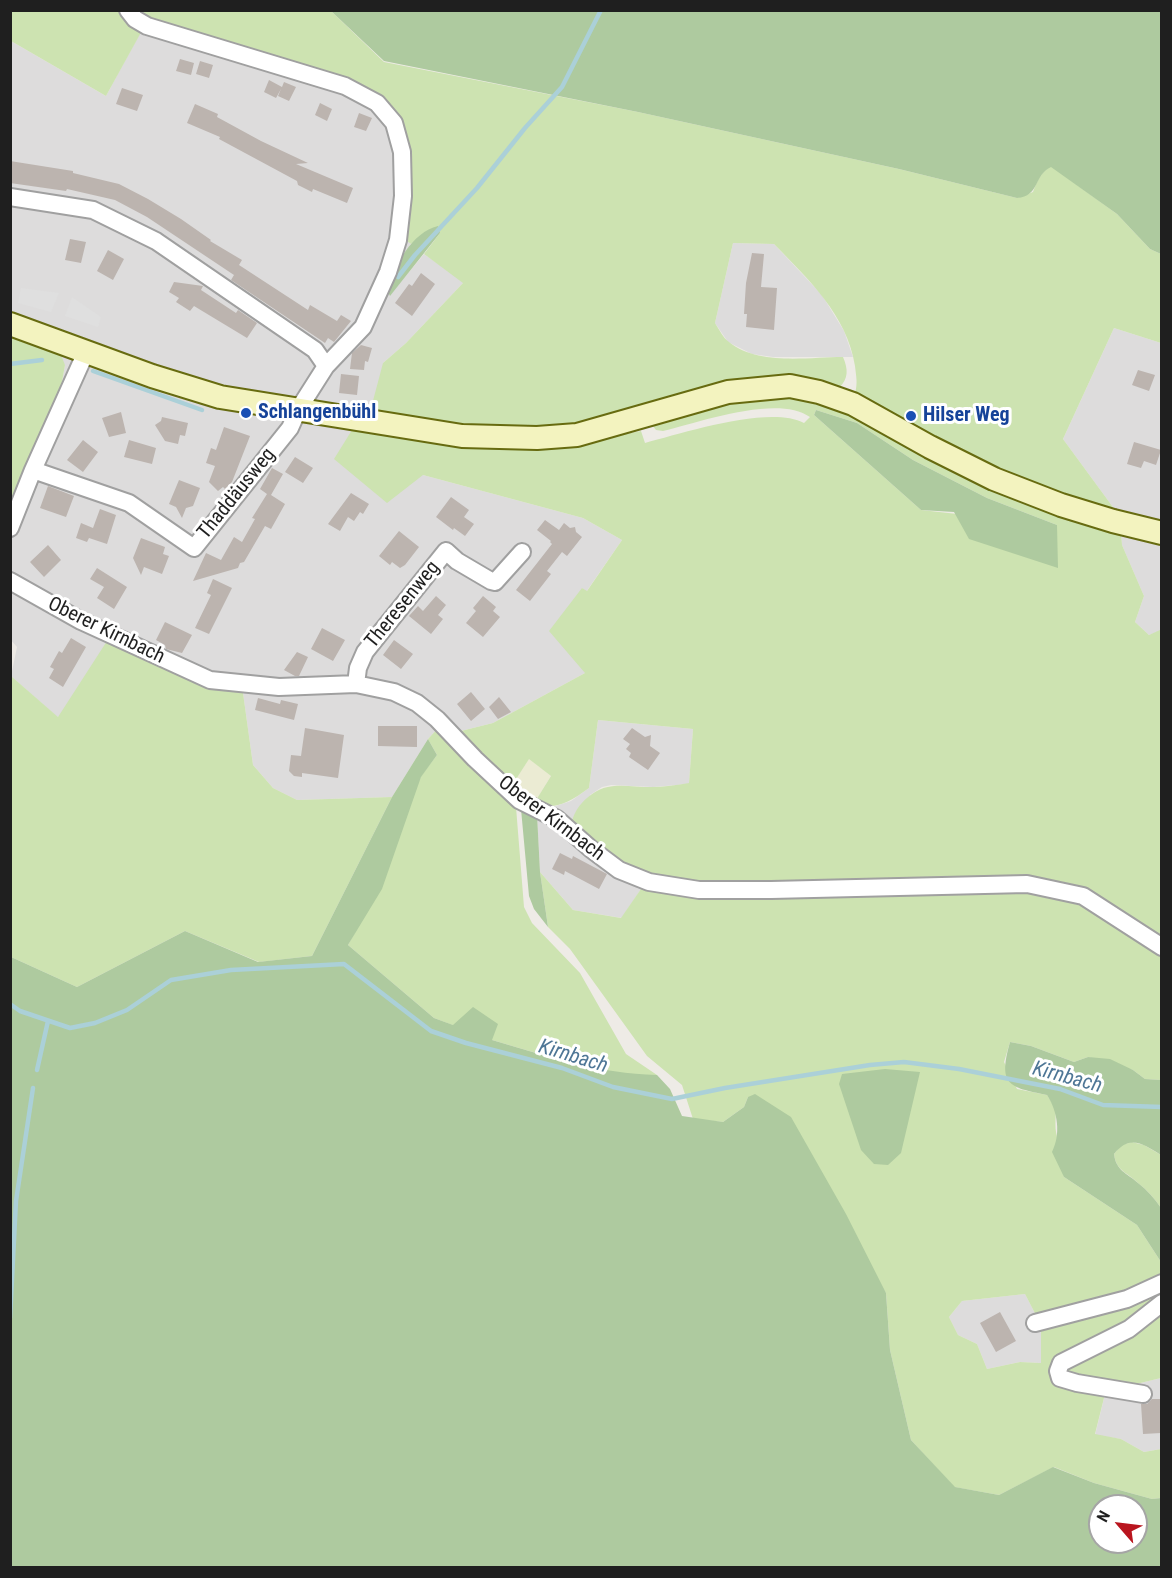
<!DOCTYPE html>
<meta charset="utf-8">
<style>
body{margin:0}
#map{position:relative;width:1172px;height:1578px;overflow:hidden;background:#eeebe6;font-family:"Roboto Condensed",sans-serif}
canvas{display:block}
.frame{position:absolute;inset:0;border:12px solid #1f1f1f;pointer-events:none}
.north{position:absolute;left:1088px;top:1494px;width:60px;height:60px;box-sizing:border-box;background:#fff;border:2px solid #a5a5a5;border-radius:50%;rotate:298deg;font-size:16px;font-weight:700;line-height:24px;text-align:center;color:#1f1f1f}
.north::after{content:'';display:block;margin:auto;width:21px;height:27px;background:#b9151e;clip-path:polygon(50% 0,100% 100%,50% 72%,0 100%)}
</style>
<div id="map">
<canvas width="1172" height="1578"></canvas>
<div class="frame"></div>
<div class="north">N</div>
</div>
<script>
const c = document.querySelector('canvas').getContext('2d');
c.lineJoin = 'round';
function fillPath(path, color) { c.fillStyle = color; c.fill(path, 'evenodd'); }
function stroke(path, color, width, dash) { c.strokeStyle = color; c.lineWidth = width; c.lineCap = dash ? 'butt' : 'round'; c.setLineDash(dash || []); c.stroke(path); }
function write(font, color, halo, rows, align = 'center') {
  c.font = font + ' "Roboto Condensed",sans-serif'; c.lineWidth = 6; c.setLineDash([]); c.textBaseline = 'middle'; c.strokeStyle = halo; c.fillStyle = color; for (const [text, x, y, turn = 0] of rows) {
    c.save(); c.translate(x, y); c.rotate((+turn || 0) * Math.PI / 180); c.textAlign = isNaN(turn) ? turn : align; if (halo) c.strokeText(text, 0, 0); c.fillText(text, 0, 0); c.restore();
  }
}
fillPath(new Path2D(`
 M146,22L352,79L373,93L395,113L401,237L411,244L394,268L390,295L424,254L464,282L406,343L383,363L423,475L583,518L622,540L586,592L582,588L585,673L493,723L461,731L460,736L439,727L428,739L392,797L297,800L273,788L253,765L243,693L57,717L11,676L17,647L10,639V513L26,468L62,382L65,365L11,315V41L106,96Z
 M733,243L774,244L822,295L844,331L853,357H773L752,354L728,342L715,323Z
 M1114,328L1161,343V525L1118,514L1063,439Z
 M1121,533L1161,543V631L1149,635L1135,622L1144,596L1122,545Z
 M598,720L693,729L689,784L653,787L611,785L602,787L590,795L643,886L622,918L573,910L540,872L537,814L550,808L571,801L589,788Z
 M1025,1294L1041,1325V1363L1020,1362L987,1369L977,1344L958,1335L949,1317L962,1301Z
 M1161,1378V1449L1144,1452L1121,1439L1095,1435L1108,1382L1128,1386Z`), '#dddcdc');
fillPath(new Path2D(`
 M529,758L551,776L533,805L511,787Z`), '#ebebd3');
fillPath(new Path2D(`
 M11,11H123L144,27L106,96L11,41Z
 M134,11H331L384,62L638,112L899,169L1017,198L1033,192C1037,181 1041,172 1051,166L1117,214L1150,249L1161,254V343L1114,328L1063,439L1118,514L999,471L957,450L855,393C858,383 856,376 855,366C847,315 808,279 774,244L733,243L715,323C719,329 723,338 729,342C759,366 808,357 843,357C848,369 849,378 839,388L802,380L609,420L540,429L468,426L370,412L383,363L406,343L463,283L424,254L440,233L433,228L411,244L401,237L406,150L373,93L351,79L146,22Z
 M11,333L51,348L61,355L65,365L62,382L27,468L11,513Z
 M765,398L797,399L821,403L848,412L916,448L971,481L1003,495L1121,533L1122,545L1144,596L1135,622L1149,635L1160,630L1161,631V943L1070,886L704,887L649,878L617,863L572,821C575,811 579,805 587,798C606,780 627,787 651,787C664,787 677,785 689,783L693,729L598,720L589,788C568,803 559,809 533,805L551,776L529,759L511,787L460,736L461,731L493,723L585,673L549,631L582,588L587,591L622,540L583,518L423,475L387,503L334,459L352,430L572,444L641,431L645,443C684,433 769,405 804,423L810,417C778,394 700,422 663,431L656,430L652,425C691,412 724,402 765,398ZM816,410L857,423L913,460L987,498L1057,525L921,510L814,415Z
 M107,641L204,686L243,693L253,765L273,788L297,800L392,797L312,956L259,962L185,931L77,987L11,957V676L58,717Z
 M439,727L516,807L524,907L532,923L580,973L626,1054L657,1075H626L570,1063L492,1040L434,1018L348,945L360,923L421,776L437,755L428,739Z
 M540,872L573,910L621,918L643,886L1017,888L1069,896L1161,951V1080L1145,1079L1133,1070L1088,1057L1074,1062L1031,1046L1010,1042L1004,1062L1017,1089L1047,1095C1060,1114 1054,1113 1056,1132C1059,1147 1062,1162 1064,1177L1137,1225L1161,1262V1378L1128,1386L1108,1382L1095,1434L1121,1439L1144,1452L1161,1449V1498L1152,1499L1094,1483L1054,1467L999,1495L954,1487L911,1440L890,1350L886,1293L748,1097L744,1107L723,1122L693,1119L682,1085L647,1056L570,949L548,927ZM1025,1294L1041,1325V1363L1020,1362L987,1369L977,1344L958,1335L949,1317L962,1301Z
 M1132,1142L1144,1145L1161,1155V1208C1155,1199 1147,1190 1138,1183C1127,1172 1116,1171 1114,1154L1121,1145Z`), '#cde3b1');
fillPath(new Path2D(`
 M331,11H1161V254L1150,249L1117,214L1051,167C1033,176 1040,196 1017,198L899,169L638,112L384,61Z
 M438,226L440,233L390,296L386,288C395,266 412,232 438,226Z
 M816,410L857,423L913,460L987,498L1057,525L1058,568L969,539L954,512L921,510L814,415Z
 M428,739L437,755L421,777L382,889L348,945L434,1018L453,1025L473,1007L498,1024L492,1040C546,1056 600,1074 657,1075L670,1089L682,1116L723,1122L744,1107L748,1097L755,1094L791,1117L846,1214L886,1293L890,1350L911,1440L955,1487L999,1495L1053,1467L1094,1483L1152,1499L1161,1498V1567H11V957L77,987L185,931L258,962L312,956L392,797ZM1100,1506H1136V1542H1100Z
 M521,809L537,814L540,872L548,927L534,909L529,896Z
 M1010,1042L1031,1046L1074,1062L1088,1057L1110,1059L1133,1070L1145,1079L1161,1080V1155C1143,1144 1130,1134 1114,1154C1116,1171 1127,1173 1138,1183C1147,1190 1155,1199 1161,1208V1262L1137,1225L1064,1177L1052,1152C1061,1134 1058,1112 1047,1095C1008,1087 998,1085 1010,1042Z
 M885,1069L920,1072L901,1153L888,1165L874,1164L861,1150L839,1084L842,1074Z`), '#aeca9f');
fillPath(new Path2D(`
 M21,288L59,293L51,312L18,303Z
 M72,297L101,317L98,327L65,316Z`), '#dfdfdf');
stroke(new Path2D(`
 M398,277L415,255L477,188L525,128L562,87L601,10
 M10,364L42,360
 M93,371L202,410
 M10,1004L20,1011L70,1028L95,1023L127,1010L171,980L231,970L344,964L431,1031L466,1043L562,1068L613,1087L672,1099L725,1088L870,1065L904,1062L959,1069L1060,1089L1103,1105L1162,1107
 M37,1070L48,1021
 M10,1318L16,1201L33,1088`), '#abd0d8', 4.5);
fillPath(new Path2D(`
 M180,59L194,63L191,75L176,71Z
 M200,61L213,65L209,78L196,74Z
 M269,80L282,87L284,82L296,87L289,101L278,96L281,89L276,98L264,92Z
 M122,88L143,95L137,111L116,104Z
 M320,103L332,109L327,121L315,115Z
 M195,104L218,114L217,117L261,141L308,163L296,164L353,188L347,203L313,189L312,192L298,185L297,181L219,139L220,137L187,123Z
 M359,113L372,118L366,131L354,127Z
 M10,161L73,171V173L119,184L148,199L181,219L211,240L210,241L242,260L239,265L308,310L310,305L337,321L341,315L351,321L334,342L328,338L325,343L231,280L234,275L147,217L115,200L67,189L66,191L10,183Z
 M70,239L86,242L81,263L65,260Z
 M108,250L124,259L113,280L97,271Z
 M752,253L764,254L761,287L777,288L774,330L746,327L747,314H744L746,283Z
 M421,273L435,284L412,316L395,303L409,284L412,286Z
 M174,282L203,286L201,290L236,313L238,310L257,323L247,338L194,306L190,311L176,302L179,298L169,292Z
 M361,345L372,348L368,362L365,361L364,370L350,369L352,353Z
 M1138,370L1155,375L1149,391L1132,385Z
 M341,374L359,376L357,395L339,393Z
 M121,412L126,433L109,437L102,418Z
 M162,417L188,423L185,436L180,435L178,444L165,441L155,425L161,421Z
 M224,427L250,436L232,482L225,489L223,487L218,491L209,482L215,466L206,463L211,448L216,450Z
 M83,440L98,452L83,472L67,460Z
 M129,440L156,448L152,464L124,457Z
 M1134,442L1161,450L1156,465L1144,461L1141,468L1127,464Z
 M295,457L313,468L303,483L285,472Z
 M272,468L283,474L271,495L285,504L271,529L265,526L244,562L240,563L238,568L193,581L206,553L221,560L234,537L242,542L255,519L252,518L267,494L260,489Z
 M179,480L200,488L193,506L186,508L182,518L176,507L169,504Z
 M48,486L74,496L66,517L40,508Z
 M351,493L369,504L363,514L360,512L354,521L348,517L340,531L328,524Z
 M451,497L469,510L464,517L474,524L465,536L454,528L453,530L436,517Z
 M100,509L116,515L107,544L89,538L87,542L76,538L81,523L93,528Z
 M545,520L559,530L564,523L570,528L575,527L576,532L582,537L567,556L562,552L547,571L551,574L530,601L516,590L552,544L550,542L551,541L537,530Z
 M399,531L419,547L405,565L400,568L392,562L390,565L379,556Z
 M141,538L165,547L163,554L169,556L162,574L144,567L141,575L133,558Z
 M48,545L61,560L44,577L30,562Z
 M97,568L127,587L114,609L97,598L104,587L90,579Z
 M213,579L232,588L209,634L195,628L211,595L207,593Z
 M436,596L446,605L438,615L443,619L431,634L409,616L418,606L423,611Z
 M483,596L496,607L493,611L500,617L483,637L466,623L476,611L473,608Z
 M165,622L192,635L182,653L166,649L165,645L156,640Z
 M322,628L345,640L333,661L311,649Z
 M71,638L86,647L63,687L49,678L54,669L50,667L59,651L62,653Z
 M394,640L413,654L401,669L383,655Z
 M297,652L308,657L299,676H295L284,670Z
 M471,692L485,709L471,721L457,704Z
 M499,697L511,712L498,719L489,707Z
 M258,698L280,704L281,700L298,704L294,720L255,710Z
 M378,726H417V747L378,746Z
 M305,728L344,735L338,778L302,773V777L294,776L289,771L291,755L301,756Z
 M632,728L645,737L651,735L650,746L660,753L648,770L629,757L631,753L626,749L630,744L623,739Z
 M560,853L572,859L573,856L607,874L599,889L565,871L564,875L552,869Z
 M1000,1312L1016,1341L996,1352L980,1323Z
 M1152,1399H1161V1433L1143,1434L1141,1404H1147Z`), '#bcb4af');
const street = new Path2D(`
 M10,197L93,210L156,241L315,350L326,366
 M33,470L129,503L194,548L290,428L298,410L326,366L363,327L388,272L398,240L403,196L402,152L394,123L377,103L345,86L147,26L135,19L128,10
 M10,528L33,470L86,352
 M10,581L81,621L210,680L279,687L356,684L394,692L417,703L437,719L475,759L519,800L557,819L591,849L619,870L649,882L699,890H771L1027,884L1083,896L1162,947
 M356,684L358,668L365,652L446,551L457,561L491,581L495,582L522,552
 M1035,1323L1127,1299L1162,1283
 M1143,1394L1077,1383L1060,1378L1058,1371L1061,1363L1129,1329L1162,1303`);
const secondary = new Path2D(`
 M10,324L152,376L220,397L462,436L537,438L577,435L728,392L790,386L819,392L853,404L930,447L994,479L1061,505L1113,521L1162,533`);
stroke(street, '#a0a0a0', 20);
stroke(secondary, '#676b10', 26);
stroke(street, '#fff', 16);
stroke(secondary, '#f3f3bf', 22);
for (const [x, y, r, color] of [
 [246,413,6,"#1a4fb4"],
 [911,416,6,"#1a4fb4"]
]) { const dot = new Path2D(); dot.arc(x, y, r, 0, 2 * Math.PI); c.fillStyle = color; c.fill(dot); stroke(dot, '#fff', 2); }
write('bold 20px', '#164399', '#fff', [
 ["Schlangenbühl",258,413],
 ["Hilser Weg",923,416]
], 'left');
write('20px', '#1f1f1f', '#fff', [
 ["Thaddäusweg",237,494,-51],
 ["Theresenweg",403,605,-51],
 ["Oberer Kirnbach",106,631,26],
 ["Oberer Kirnbach",551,819,37]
]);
write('italic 21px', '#4e7696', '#fff', [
 ["Kirnbach",573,1057,17],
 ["Kirnbach",1067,1078,15]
]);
</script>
